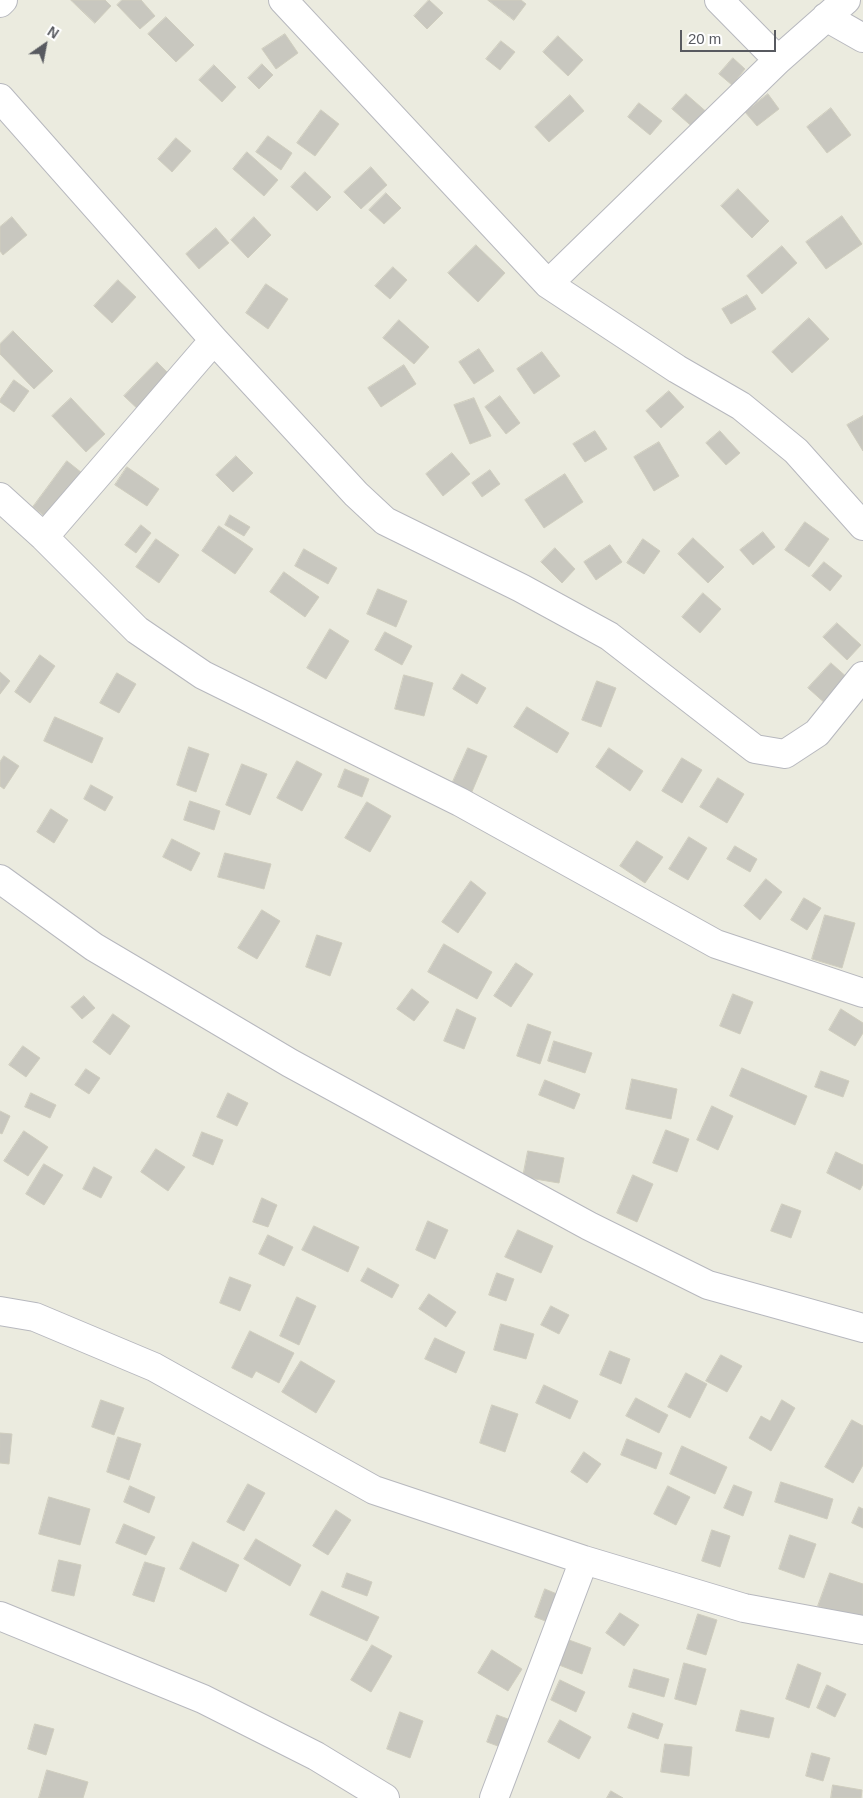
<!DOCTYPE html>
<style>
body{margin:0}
#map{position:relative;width:863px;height:1798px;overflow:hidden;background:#ebebdf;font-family:Arial,sans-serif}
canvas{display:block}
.north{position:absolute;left:20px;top:20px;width:50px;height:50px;-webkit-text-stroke:4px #fff;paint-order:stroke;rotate:33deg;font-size:14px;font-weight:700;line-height:20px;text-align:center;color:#585a60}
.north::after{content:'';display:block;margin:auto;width:18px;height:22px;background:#585a60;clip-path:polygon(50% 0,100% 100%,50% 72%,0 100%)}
.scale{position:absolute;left:680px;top:30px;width:96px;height:22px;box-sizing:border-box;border:2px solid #585a60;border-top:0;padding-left:6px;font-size:15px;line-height:18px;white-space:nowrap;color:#585a60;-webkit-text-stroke:4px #fff;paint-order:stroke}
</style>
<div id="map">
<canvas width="863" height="1798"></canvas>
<div class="north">N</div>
<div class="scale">20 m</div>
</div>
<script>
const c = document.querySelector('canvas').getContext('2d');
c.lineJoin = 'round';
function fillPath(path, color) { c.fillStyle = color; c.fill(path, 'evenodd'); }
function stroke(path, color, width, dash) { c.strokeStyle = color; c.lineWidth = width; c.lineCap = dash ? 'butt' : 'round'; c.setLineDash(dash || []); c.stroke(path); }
const building = new Path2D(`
 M71,0H105L111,6L95,23Z
 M122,0H141L155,16L140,29L117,5Z
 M429,0L443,13L427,29L414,16Z
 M488,0H521L526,4L514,20Z
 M166,17L194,45L176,62L148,34Z
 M285,34L298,53L276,69L262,49Z
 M558,36L583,60L568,76L543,52Z
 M501,41L515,52L500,70L486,59Z
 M733,58L745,69L732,85L719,74Z
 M262,64L273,75L259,89L248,78Z
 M214,65L236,87L222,102L199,80Z
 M686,94L710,115L696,130L672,109Z
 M768,94L779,109L757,126L745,112Z
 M570,95L584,111L549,142L535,127Z
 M639,103L662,121L650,135L628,117Z
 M831,108L851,135L827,153L807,127Z
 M321,110L339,124L315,156L297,143Z
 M268,136L292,153L281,170L256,152Z
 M176,138L191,151L172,172L158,159Z
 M247,152L278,180L264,196L233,169Z
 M371,167L387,185L361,209L344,192Z
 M305,172L331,197L317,211L291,187Z
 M738,189L769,221L752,238L721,206Z
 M386,193L401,208L384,224L369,210Z
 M842,216L862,244L826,269L806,242Z
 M12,217L27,235L3,255L0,251V227Z
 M254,217L271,235L248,258L231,240Z
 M216,228L229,243L199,269L186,254Z
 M476,245L505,273L478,302L448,273Z
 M782,246L797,263L762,294L747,276Z
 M393,267L407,280L390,299L375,286Z
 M118,280L136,297L112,323L94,306Z
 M266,284L288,299L268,329L246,313Z
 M747,295L756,309L731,324L722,309Z
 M809,318L829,339L792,373L772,352Z
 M399,320L429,347L414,364L383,338Z
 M13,331L53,371L34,389L0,354V344Z
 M479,349L494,371L474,384L459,362Z
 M542,352L560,376L534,394L517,369Z
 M157,362L174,379L142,413L124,396Z
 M404,365L416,384L381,407L368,388Z
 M14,380L29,391L14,412L0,402V400Z
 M669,391L684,407L661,428L646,411Z
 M500,396L520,423L506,434L485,407Z
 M71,398L105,434L86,452L52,416Z
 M474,398L491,436L470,444L454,405Z
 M863,416V451L847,425Z
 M595,431L607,449L585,462L573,444Z
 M720,431L740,453L726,465L706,443Z
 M659,442L679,476L654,491L634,457Z
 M452,453L470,474L443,496L426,474Z
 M236,456L253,473L233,492L216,475Z
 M67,461L82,473L47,518L33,507Z
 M127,467L159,489L147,506L115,485Z
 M490,470L500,484L482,497L472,483Z
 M565,474L583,502L544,528L525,500Z
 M230,515L250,527L244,536L225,525Z
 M805,522L829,539L809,567L785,550Z
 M141,525L151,533L136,553L125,545Z
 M219,526L253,549L235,574L202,551Z
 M763,532L775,547L753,565L740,550Z
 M693,538L724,567L708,583L678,554Z
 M156,539L179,555L159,583L136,567Z
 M643,539L660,551L644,574L627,563Z
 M610,545L622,562L596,580L584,562Z
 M555,548L575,569L562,583L541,562Z
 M304,549L337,568L328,584L295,566Z
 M824,562L842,576L830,591L812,576Z
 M284,572L319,597L305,617L270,592Z
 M378,589L407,601L396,627L367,614Z
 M703,593L721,609L700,633L682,617Z
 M837,623L861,645L847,660L823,637Z
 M330,629L349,641L326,679L307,668Z
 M385,632L412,646L402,665L375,650Z
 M40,655L55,666L30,703L15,692Z
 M831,663L850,680L827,705L808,688Z
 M0,672L10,681L0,694Z
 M117,673L136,684L119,713L100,703Z
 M462,674L486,688L477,704L453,689Z
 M404,675L433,683L424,716L395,709Z
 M597,681L616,688L601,727L582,720Z
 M527,707L569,733L557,753L514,727Z
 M55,717L103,738L92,763L44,741Z
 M189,747L209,754L196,792L177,785Z
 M468,748L487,756L471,794L451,786Z
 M609,748L643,771L630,791L596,767Z
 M4,756L19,766L4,789L0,786V762Z
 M682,758L702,770L682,803L662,791Z
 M297,761L322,774L302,811L277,798Z
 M242,764L267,774L250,815L226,805Z
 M345,769L369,779L362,797L338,787Z
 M718,778L744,794L727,823L700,807Z
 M91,785L113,797L105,811L84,799Z
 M190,801L220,811L214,830L184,820Z
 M367,802L391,816L370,852L345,838Z
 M51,809L68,820L54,843L37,832Z
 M689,837L707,848L688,880L669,869Z
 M172,839L200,853L191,871L163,857Z
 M637,841L663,857L645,883L620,866Z
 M735,846L757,859L750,872L727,859Z
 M225,853L271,864L264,889L218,877Z
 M766,879L782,892L760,920L744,906Z
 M471,881L486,893L458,933L442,922Z
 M804,898L821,908L807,930L791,920Z
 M262,910L280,921L257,959L238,948Z
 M825,915L855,923L842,968L812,959Z
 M317,935L342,943L330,976L306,967Z
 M444,944L492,972L477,999L428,972Z
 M516,963L533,974L511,1007L494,996Z
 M412,989L429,1002L414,1021L397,1009Z
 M733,994L753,1002L740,1034L720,1026Z
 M84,996L95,1008L82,1019L71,1007Z
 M457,1009L476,1018L464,1049L444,1041Z
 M841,1009L863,1023V1033L855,1046L829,1030Z
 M113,1014L130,1026L110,1055L93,1042Z
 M528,1024L551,1032L540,1064L517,1056Z
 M554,1041L592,1053L585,1073L548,1061Z
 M23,1046L40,1058L26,1077L9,1065Z
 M742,1068L807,1096L795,1125L730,1096Z
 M86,1069L100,1078L89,1094L75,1085Z
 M821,1071L849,1081L843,1097L815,1087Z
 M632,1079L677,1089L671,1119L626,1109Z
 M545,1080L580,1094L574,1109L539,1095Z
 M31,1093L56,1105L50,1118L25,1107Z
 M228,1093L248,1103L237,1126L217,1117Z
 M712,1106L733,1116L718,1150L697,1140Z
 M0,1111L10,1116L2,1134L0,1133Z
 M666,1130L689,1139L677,1172L653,1163Z
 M24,1131L48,1147L28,1176L4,1161Z
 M202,1132L223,1140L213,1165L193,1156Z
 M156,1149L185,1167L168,1191L141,1172Z
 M528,1151L564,1158L559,1183L523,1177Z
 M836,1152L863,1165V1184L860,1190L827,1173Z
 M44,1164L63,1175L44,1205L26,1194Z
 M94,1167L112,1177L101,1198L83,1189Z
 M633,1175L653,1184L637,1222L617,1213Z
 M262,1198L277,1205L268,1227L253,1222Z
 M782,1204L801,1211L791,1238L771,1231Z
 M428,1221L448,1230L435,1259L416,1250Z
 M314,1226L359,1247L348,1272L302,1250Z
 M518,1230L553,1246L541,1273L505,1257Z
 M268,1235L293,1247L284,1266L259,1254Z
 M368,1268L399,1285L392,1298L361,1281Z
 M497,1273L514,1279L506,1301L489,1295Z
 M230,1277L251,1285L240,1311L220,1303Z
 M429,1294L456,1312L446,1327L419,1309Z
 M297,1297L316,1306L299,1345L280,1336Z
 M551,1306L569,1315L559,1334L541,1325Z
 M501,1324L534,1334L526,1359L494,1350Z
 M250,1331L294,1353L279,1383L256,1371L252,1378L232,1368Z
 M435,1338L465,1352L456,1373L425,1359Z
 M610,1351L630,1359L621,1384L600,1375Z
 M721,1355L742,1366L727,1392L706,1381Z
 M301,1361L335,1381L316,1413L282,1392Z
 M686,1373L707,1384L690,1418L668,1407Z
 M544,1385L578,1401L570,1419L536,1403Z
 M636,1398L668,1415L659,1433L626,1416Z
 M101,1400L124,1408L114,1435L92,1427Z
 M782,1400L795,1408L771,1451L749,1438L761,1416L770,1421Z
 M492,1405L518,1414L505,1452L480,1443Z
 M852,1420L863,1426V1465L853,1483L825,1467Z
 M0,1433L12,1434L9,1464L0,1463Z
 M118,1437L141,1444L129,1480L107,1472Z
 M627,1439L662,1453L656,1469L621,1455Z
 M682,1446L727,1467L715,1494L670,1474Z
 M584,1452L601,1464L587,1483L571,1472Z
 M781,1482L833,1499L827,1519L775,1502Z
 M248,1484L265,1493L244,1531L227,1522Z
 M734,1485L752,1492L743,1516L724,1508Z
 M130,1486L155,1497L149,1513L124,1502Z
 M668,1486L690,1497L676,1525L654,1514Z
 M49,1497L90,1509L80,1545L39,1534Z
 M859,1507L863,1509V1528L852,1523Z
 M336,1510L351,1520L328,1555L313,1546Z
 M124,1524L155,1537L146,1555L116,1543Z
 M712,1530L730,1536L720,1567L702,1561Z
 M790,1535L816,1544L804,1578L779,1569Z
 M256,1539L301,1565L290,1586L244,1559Z
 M193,1542L239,1565L226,1592L180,1569Z
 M59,1560L81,1565L74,1596L52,1591Z
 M145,1562L165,1568L154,1602L133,1595Z
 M347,1573L372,1582L367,1596L342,1587Z
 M830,1573L863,1584V1621L818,1606Z
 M545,1589L564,1597L553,1624L535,1617Z
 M322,1591L379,1617L367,1641L310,1615Z
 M620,1613L639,1625L624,1646L606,1633Z
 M698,1614L717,1620L706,1655L687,1649Z
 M558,1636L591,1648L582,1674L549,1661Z
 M372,1645L392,1656L371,1692L351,1680Z
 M492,1650L522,1669L508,1691L478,1673Z
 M684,1663L706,1669L696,1705L675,1699Z
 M798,1664L821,1673L809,1708L786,1699Z
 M634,1669L669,1679L664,1697L629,1687Z
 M560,1680L585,1692L576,1712L551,1700Z
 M827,1685L846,1694L835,1717L817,1708Z
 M741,1710L774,1718L769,1738L736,1731Z
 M400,1712L423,1721L410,1758L387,1749Z
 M633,1713L663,1724L658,1739L628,1728Z
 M497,1715L516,1722L506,1749L487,1742Z
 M560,1720L591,1737L579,1759L548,1742Z
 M35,1724L54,1729L46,1755L28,1749Z
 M665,1744L692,1747L689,1776L661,1772Z
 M812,1753L830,1758L823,1781L806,1776Z
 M47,1770L88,1782L83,1798H39Z
 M833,1785L862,1790L861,1798H831Z
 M611,1791L623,1798H607Z`);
fillPath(building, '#c8c7bf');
stroke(building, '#cfcdbe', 1);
const minor = new Path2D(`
 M283,0L548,284L677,369L741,406L796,451L863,526
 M719,0L778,60
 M0,3L3,0
 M826,17L863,38
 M0,98L214,340L356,494L385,521L521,588L609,636L755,749L785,754L817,733L863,676
 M548,284L778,60L846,0
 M0,497L44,537L137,630L203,675L460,802L716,944L863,993
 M44,537L214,340
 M0,879L94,947L290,1063L589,1226L708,1285L863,1328
 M0,1311L35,1317L154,1367L374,1490L584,1560L744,1608L863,1630
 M0,1616L203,1699L316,1756L385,1798
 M494,1798L584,1560`);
stroke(minor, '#b7b8be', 30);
stroke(minor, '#fff', 28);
</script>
